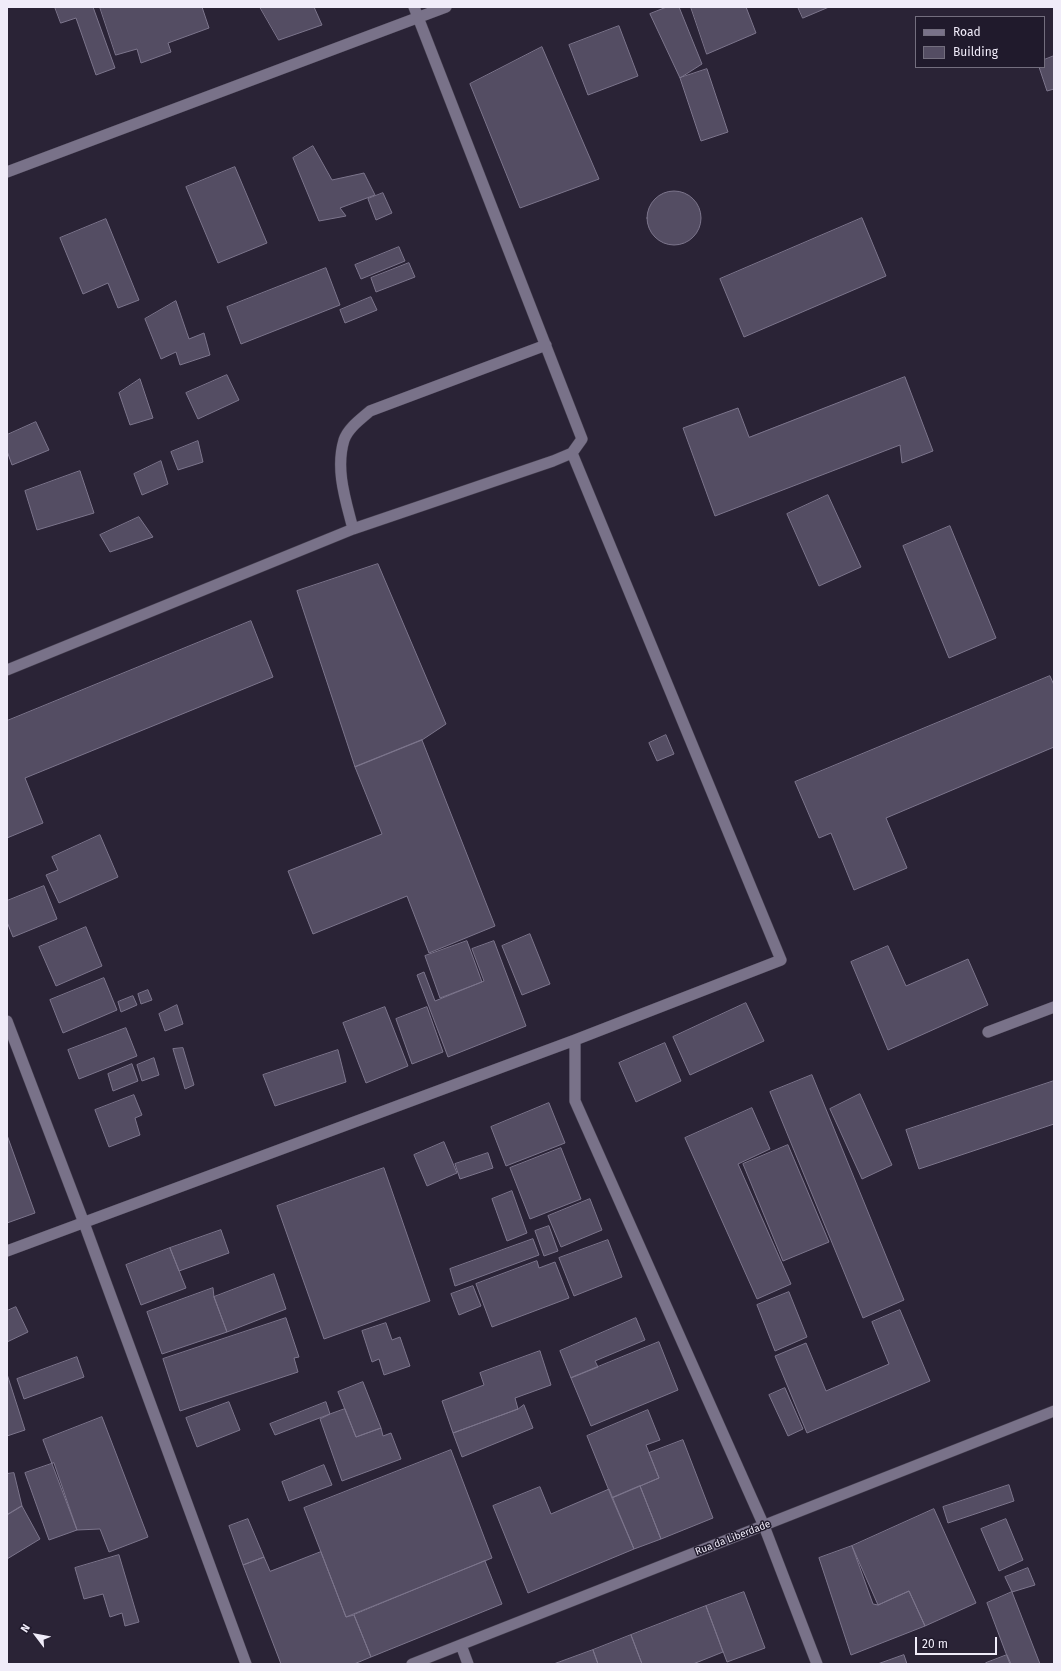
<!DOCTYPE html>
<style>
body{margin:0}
#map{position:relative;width:1061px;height:1671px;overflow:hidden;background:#2a2336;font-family:"Fira Sans",sans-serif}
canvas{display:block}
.frame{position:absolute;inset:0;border:8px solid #f0ecf9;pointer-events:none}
.legend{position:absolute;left:915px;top:16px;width:130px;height:52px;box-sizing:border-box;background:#201a2c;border:1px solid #736e7e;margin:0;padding:5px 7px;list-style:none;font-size:12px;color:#f0ecf9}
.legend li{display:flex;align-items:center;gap:8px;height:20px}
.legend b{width:20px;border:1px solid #736e7e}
.north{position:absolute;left:16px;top:1615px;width:40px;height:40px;-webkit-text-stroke:3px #201a2c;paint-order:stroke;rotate:302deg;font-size:11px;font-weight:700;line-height:16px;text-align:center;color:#f0ecf9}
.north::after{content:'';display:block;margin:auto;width:14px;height:18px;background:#f0ecf9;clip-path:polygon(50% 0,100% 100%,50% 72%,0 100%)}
.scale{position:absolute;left:915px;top:1637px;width:82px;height:18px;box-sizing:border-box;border:2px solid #f0ecf9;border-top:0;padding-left:5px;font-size:12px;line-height:14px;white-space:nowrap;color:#f0ecf9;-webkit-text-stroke:3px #201a2c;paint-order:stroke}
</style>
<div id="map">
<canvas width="1061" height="1671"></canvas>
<div class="frame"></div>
<ul class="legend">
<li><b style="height:5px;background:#797289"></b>Road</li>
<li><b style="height:11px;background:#544d63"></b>Building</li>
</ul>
<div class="north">N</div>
<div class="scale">20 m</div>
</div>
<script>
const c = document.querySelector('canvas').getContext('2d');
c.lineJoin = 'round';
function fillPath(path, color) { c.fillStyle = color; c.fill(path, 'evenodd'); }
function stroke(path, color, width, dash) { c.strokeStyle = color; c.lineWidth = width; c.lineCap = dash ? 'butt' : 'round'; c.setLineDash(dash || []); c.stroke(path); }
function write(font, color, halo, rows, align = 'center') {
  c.font = font + ' "Fira Sans",sans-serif'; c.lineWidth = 3; c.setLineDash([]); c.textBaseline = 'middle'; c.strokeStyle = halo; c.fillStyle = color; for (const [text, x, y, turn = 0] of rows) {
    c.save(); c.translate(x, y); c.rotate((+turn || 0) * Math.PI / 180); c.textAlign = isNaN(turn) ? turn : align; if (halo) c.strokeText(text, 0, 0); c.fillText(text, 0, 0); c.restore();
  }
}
const building = new Path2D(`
 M55,7H93L115,68L96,75L76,18L61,23Z
 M100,7H202L209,28L168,43L171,52L141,63L137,49L116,55Z
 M260,7H314L322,25L279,40Z
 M667,7H679L702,64L680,78L650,14Z
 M691,7H746L756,33L707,54Z
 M798,7H829L803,18Z
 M619,26L638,76L588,95L569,45Z
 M542,47L599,179L520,208L470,84Z
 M1054,56V89L1047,91L1039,67H1044V60Z
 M707,69L728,132L701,141L680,78Z
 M313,146L332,180L364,173L375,195L340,208L346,216L319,221L293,158Z
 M235,167L267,243L218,263L186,187Z
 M647 218a27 27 0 1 1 54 0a27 27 0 1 1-54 0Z
 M383,193L392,213L376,220L368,199Z
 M862,218L886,276L744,337L720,279Z
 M106,219L139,300L118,308L108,283L83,294L60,238Z
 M399,247L405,261L361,279L355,265Z
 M409,263L415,277L376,292L371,278Z
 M326,268L340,305L241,344L227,307Z
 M371,297L377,310L345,323L340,310Z
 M176,301L189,339L204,333L210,355L180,365L176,352L161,359L145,319Z
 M227,375L239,400L198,419L186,393Z
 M905,377L933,451L902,463L900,445L715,516L683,428L738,408L749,437Z
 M140,379L153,418L130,425L119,393Z
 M36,422L49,450L12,465L7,451V435Z
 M198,441L203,462L178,470L171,452Z
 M161,461L168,484L142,495L134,474Z
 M80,471L94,513L37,530L25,491Z
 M828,495L861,567L819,586L787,514Z
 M139,517L153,537L110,552L100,535Z
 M950,526L996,638L949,658L903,546Z
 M378,564L446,724L422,740L355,767L297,591Z
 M251,621L273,677L25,778L43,823L7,838V721Z
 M1050,676L1054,685V747L886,818L907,868L854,890L831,833L819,838L795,782Z
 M666,735L674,754L657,761L649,743Z
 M422,740L495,926L429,953L407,896L313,934L288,871L382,834L355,767Z
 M100,835L118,877L59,903L46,875L58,870L52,857Z
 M44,886L57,919L13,937L7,922V901Z
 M86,927L102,966L56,986L39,947Z
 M530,934L550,984L522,995L502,946Z
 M467,941L482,982L440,998L425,956Z
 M494,941L526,1026L448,1057L417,975L424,972L435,1001L484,981L472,949Z
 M888,946L906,986L968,959L988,1005L888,1050L851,962Z
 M104,978L117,1010L63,1033L50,1000Z
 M148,990L152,1000L141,1004L138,994Z
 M133,996L137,1005L121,1012L118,1002Z
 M746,1003L764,1041L690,1075L673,1037Z
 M177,1005L183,1024L165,1031L159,1014Z
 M385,1007L408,1066L366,1083L343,1023Z
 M427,1007L443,1052L412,1064L396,1019Z
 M126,1028L137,1056L79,1079L68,1050Z
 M665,1043L681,1081L636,1102L619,1063Z
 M183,1048L194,1085L185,1089L173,1049Z
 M338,1050L346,1082L275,1106L263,1075Z
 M154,1058L159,1075L142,1081L137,1065Z
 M132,1064L138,1081L113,1091L108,1074Z
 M812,1075L904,1300L863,1318L770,1092Z
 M1054,1081V1124L919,1169L906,1130Z
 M860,1094L892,1165L862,1179L830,1109Z
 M134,1095L142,1115L135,1118L140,1135L109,1147L95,1110Z
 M549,1103L565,1143L506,1166L491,1127Z
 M752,1108L770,1149L738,1164L791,1284L757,1299L685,1138Z
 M7,1135L35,1213L7,1223Z
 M444,1142L457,1173L427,1186L414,1155Z
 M788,1145L829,1242L783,1261L743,1164Z
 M561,1148L581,1199L530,1219L510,1168Z
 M488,1153L493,1168L460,1179L455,1164Z
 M384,1168L430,1301L324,1339L277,1206Z
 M512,1191L527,1233L507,1241L492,1199Z
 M590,1199L602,1230L561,1247L548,1216Z
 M549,1226L558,1251L544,1256L535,1231Z
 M221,1230L229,1253L179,1271L170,1248Z
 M533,1239L539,1255L455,1286L450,1269Z
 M608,1240L622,1277L574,1296L559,1258Z
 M170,1248L186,1288L141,1305L126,1265Z
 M537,1261L539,1268L555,1262L569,1298L492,1327L476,1284Z
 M274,1274L286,1309L227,1332L214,1297Z
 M473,1286L481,1306L459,1315L451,1294Z
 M213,1288L214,1297L227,1332L162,1354L147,1312Z
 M789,1292L807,1337L775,1351L757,1305Z
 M16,1307L28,1332L7,1342V1311Z
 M900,1310L930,1381L807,1433L775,1356L806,1343L826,1391L889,1364L872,1322Z
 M286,1318L299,1357L294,1358L298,1372L180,1411L163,1359Z
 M636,1318L645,1340L595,1361L598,1367L571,1378L560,1351Z
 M386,1323L392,1340L400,1337L410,1366L384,1375L379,1359L372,1362L362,1331Z
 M659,1342L678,1390L591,1426L571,1378Z
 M540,1351L551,1385L515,1398L518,1409L453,1433L442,1401L484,1385L480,1373Z
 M77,1357L84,1377L24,1399L17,1379Z
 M7,1374L25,1430L7,1436Z
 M363,1382L381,1428L356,1437L338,1392Z
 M785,1388L803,1429L788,1436L769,1395Z
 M229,1402L240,1430L197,1447L186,1418Z
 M326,1402L330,1414L275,1435L270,1424Z
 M524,1405L533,1428L462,1457L453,1433L518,1409Z
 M345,1409L356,1437L381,1428L383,1436L391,1433L401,1459L342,1481L320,1419L330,1414Z
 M648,1410L660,1440L646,1445L659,1478L612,1498L587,1436Z
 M102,1417L148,1537L109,1552L100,1529L77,1530L43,1440Z
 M683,1440L713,1518L661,1539L640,1486L659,1478L649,1453Z
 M451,1450L492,1558L346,1617L304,1508Z
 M54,1463L77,1530L49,1540L25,1473Z
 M324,1465L332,1485L289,1501L282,1482Z
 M14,1473L22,1506L7,1515V1474Z
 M1009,1485L1014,1501L948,1523L943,1507Z
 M640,1486L661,1539L634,1549L612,1498Z
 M540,1487L551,1514L609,1489L634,1549L528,1593L493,1506Z
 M22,1506L40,1539L7,1559V1515Z
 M934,1509L976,1603L925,1626L909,1591L878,1605L852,1546Z
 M248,1519L264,1557L243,1565L229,1526Z
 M1006,1519L1023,1560L999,1571L981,1529Z
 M852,1546L873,1604L878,1605L909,1591L925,1626L851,1655L819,1558Z
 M321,1552L346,1617L354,1615L371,1657L354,1664H281L243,1565L264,1557L270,1571Z
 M119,1555L139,1622L125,1626L122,1613L110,1617L103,1594L84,1599L75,1568Z
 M485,1561L502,1604L371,1657L354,1615Z
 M1028,1568L1035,1585L1012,1592L1005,1577Z
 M744,1592L765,1648L727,1662L706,1606Z
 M1012,1592L1040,1664H1010L987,1603Z
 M706,1606L723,1652L693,1664H642L631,1635Z
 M631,1635L642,1664H598L593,1650Z
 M593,1650L598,1664H554Z
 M904,1655L907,1664H878Z
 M1007,1655L1011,1664H987L986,1663Z`);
fillPath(building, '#544d63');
stroke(building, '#7c758c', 1);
const service = new Path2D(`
 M988,1032L1054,1007`);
const minor = new Path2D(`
 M7,172L446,7
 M353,529C346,501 335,470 344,440C348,428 361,419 370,411L546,345
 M7,670L353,529L553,461L572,453L582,439L414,7
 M7,1021L84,1223L246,1664
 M575,1040V1101L764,1526L817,1664
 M7,1251L575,1040L781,960L572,453
 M461,1645L468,1664
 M412,1664L1054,1411`);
stroke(service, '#433d4d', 12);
stroke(minor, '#433d4d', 12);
stroke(service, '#797289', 11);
stroke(minor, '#797289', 11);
write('10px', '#f0ecf9', '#201a2c', [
 ["Rua da Liberdade",733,1538,-21]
]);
</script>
